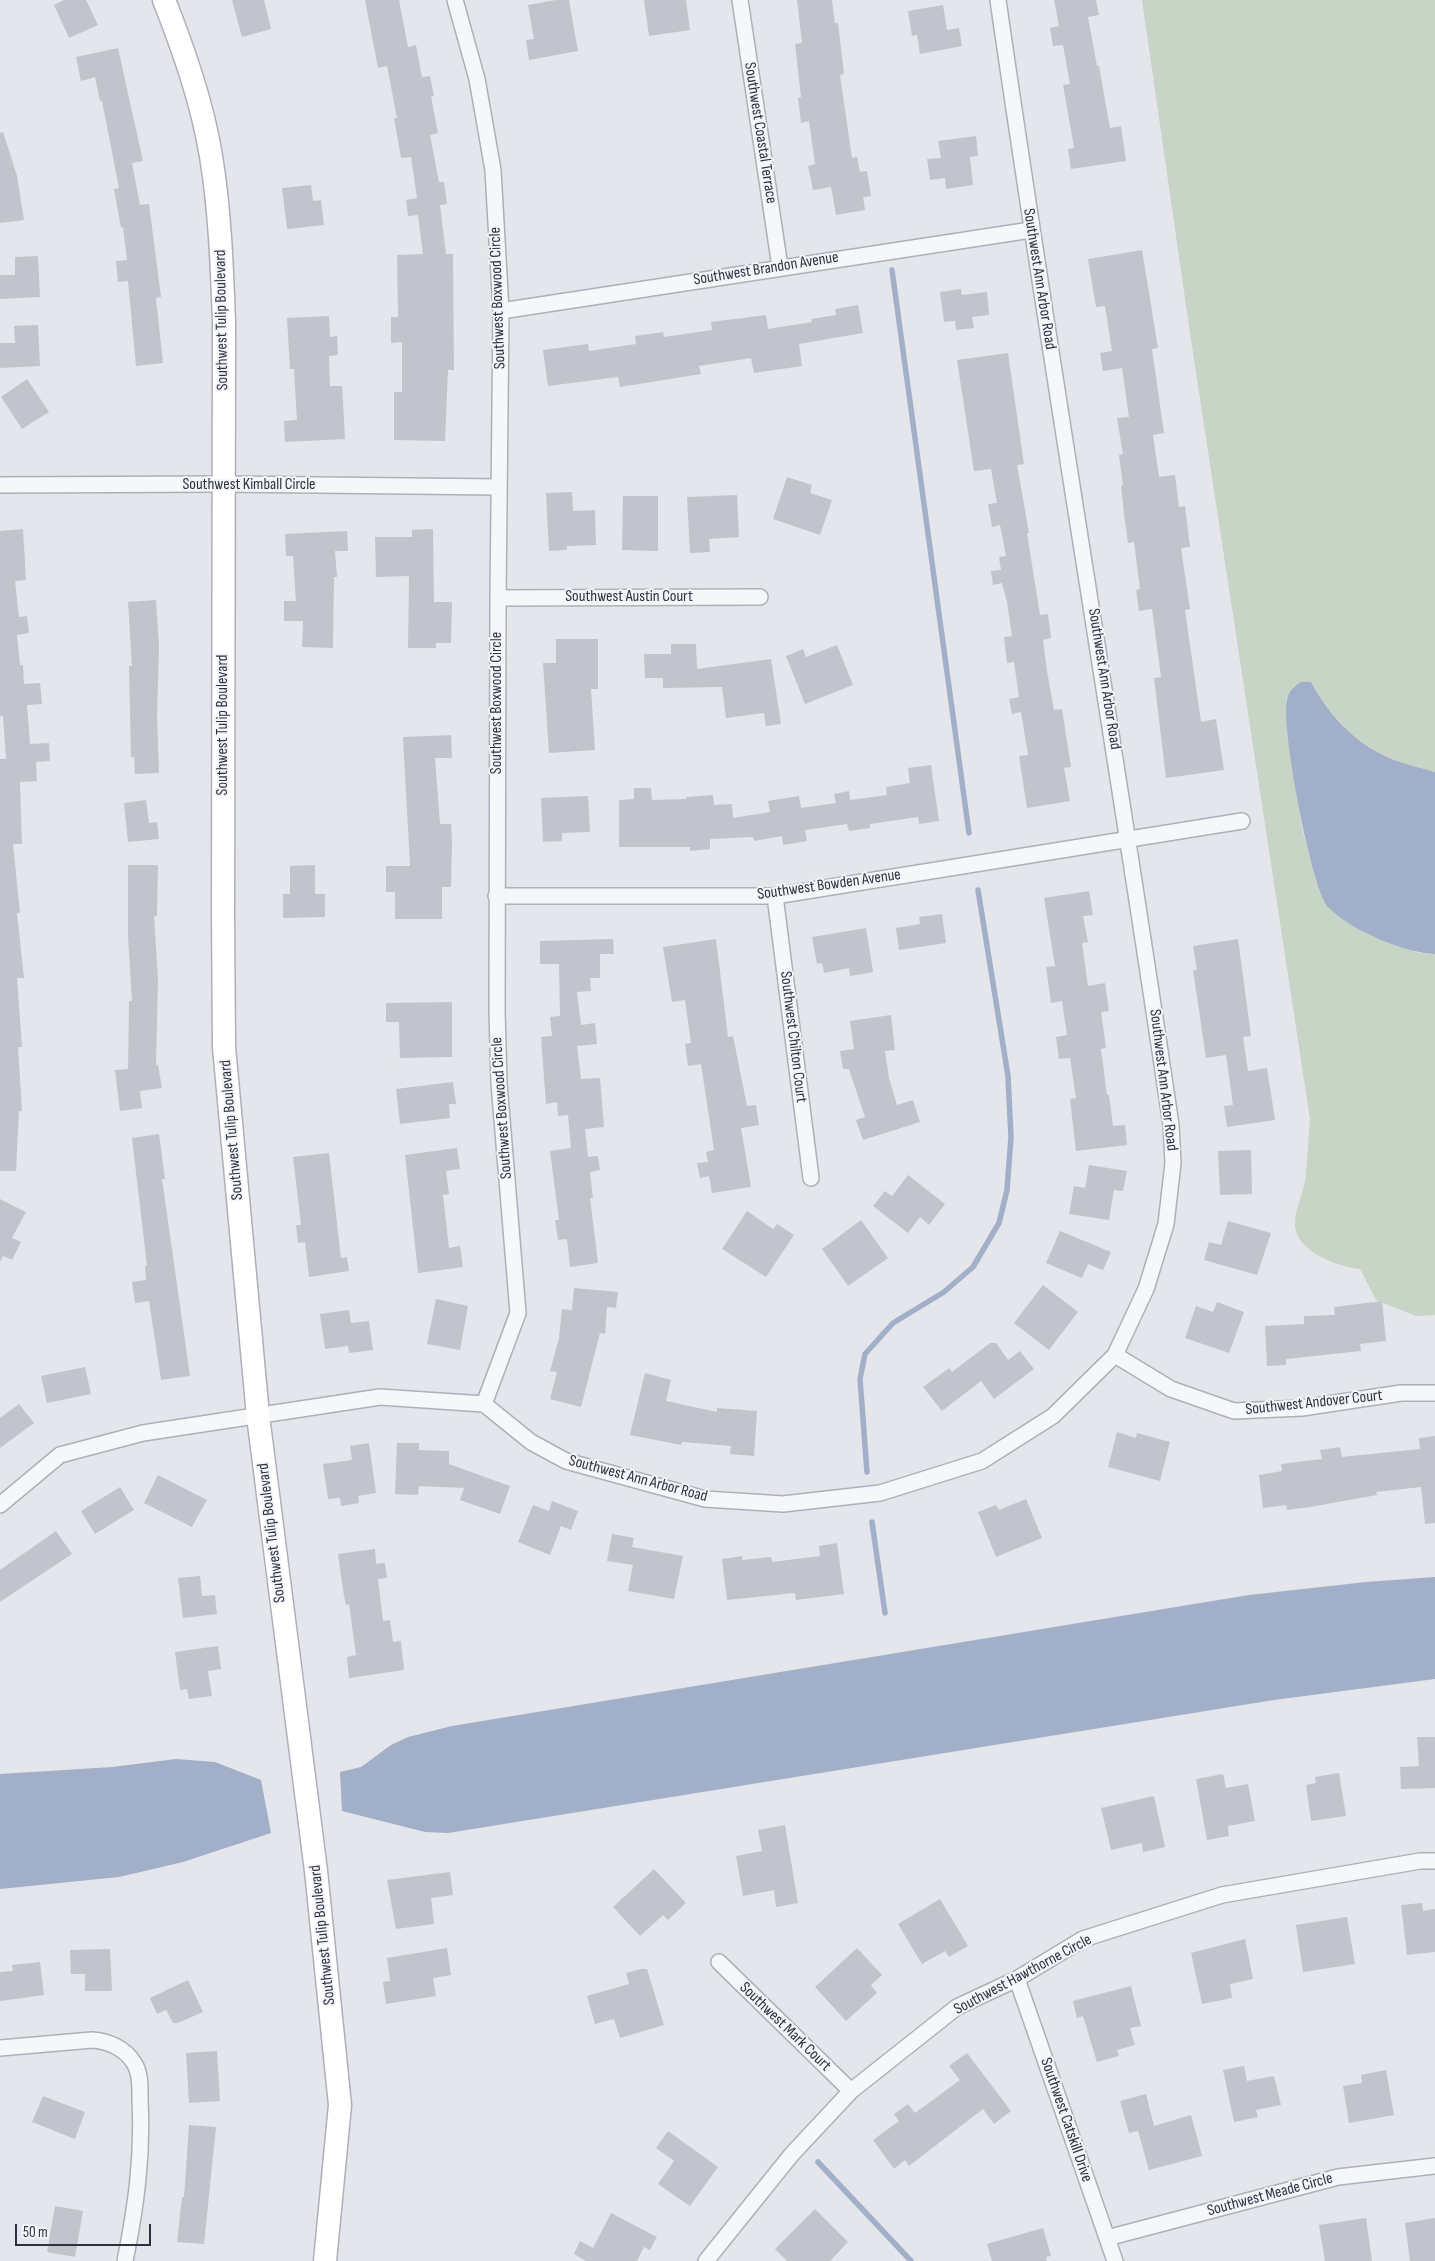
<!DOCTYPE html>
<style>
body{margin:0}
#map{position:relative;width:1435px;height:2261px;overflow:hidden;background:#e4e6eb;font-family:"Sofia Sans Condensed",sans-serif}
canvas{display:block}
.scale{position:absolute;left:15px;top:2224px;width:136px;height:22px;box-sizing:border-box;border:2px solid #2d3142;border-top:0;padding-left:6px;font-size:15px;line-height:18px;white-space:nowrap;color:#2d3142;-webkit-text-stroke:4px #f4f5f8;paint-order:stroke}
</style>
<div id="map">
<canvas width="1435" height="2261"></canvas>
<div class="scale">50 m</div>
</div>
<script>
const c = document.querySelector('canvas').getContext('2d');
c.lineJoin = 'round';
function fillPath(path, color) { c.fillStyle = color; c.fill(path, 'evenodd'); }
function stroke(path, color, width, dash) { c.strokeStyle = color; c.lineWidth = width; c.lineCap = dash ? 'butt' : 'round'; c.setLineDash(dash || []); c.stroke(path); }
function write(font, color, halo, rows, align = 'center') {
  c.font = font + ' "Sofia Sans Condensed",sans-serif'; c.lineWidth = 4; c.setLineDash([]); c.textBaseline = 'middle'; c.strokeStyle = halo; c.fillStyle = color; for (const [text, x, y, turn = 0] of rows) {
    c.save(); c.translate(x, y); c.rotate((+turn || 0) * Math.PI / 180); c.textAlign = isNaN(turn) ? turn : align; if (halo) c.strokeText(text, 0, 0); c.fillText(text, 0, 0); c.restore();
  }
}
fillPath(new Path2D(`
 M1142,0H1435V772C1419,767 1402,764 1387,757C1354,742 1328,713 1311,682L1294,686L1286,699L1287,720L1302,828L1316,881L1363,932L1388,943L1420,953L1435,954V1315L1416,1316L1376,1300L1360,1269C1339,1267 1296,1252 1295,1225C1295,1208 1303,1195 1305,1180C1308,1160 1308,1139 1310,1119L1191,340Z`), '#c7d4c6');
fillPath(new Path2D(`
 M1301,682H1311C1328,714 1354,742 1387,757C1402,764 1419,767 1435,772V954C1404,953 1350,930 1328,907C1311,889 1280,723 1287,699C1289,691 1294,686 1301,682Z
 M1435,1577V1679L1274,1700L448,1833L425,1832L342,1811L340,1772L361,1767L391,1745L408,1737L452,1726L1249,1595L1366,1582Z
 M176,1759L215,1762L261,1780L271,1833L183,1862L119,1877L0,1889V1774L112,1767Z`), '#a2afc8');
stroke(new Path2D(`
 M892,270L969,833
 M867,1472L860,1379L865,1354L893,1323L944,1292L973,1267L999,1223L1007,1190L1011,1137L1008,1076L978,890
 M872,1522L885,1613
 M818,2162L911,2261`), '#a2afc8', 5.5);
fillPath(new Path2D(`
 M64,0H86L98,25L69,38L54,5Z
 M232,0H264L271,29L242,37Z
 M365,0H399L408,47L416,45L422,77L430,76L434,96H431L438,133L430,135L439,182H444L447,204L440,205L446,254H453L454,370H448L445,441L394,440V392H402V342L391,343V317H398L397,255L423,254L418,215L408,216L406,200L417,198L411,157L401,158L394,118H397L387,66L378,68Z
 M556,0H569L578,51L529,60L526,40L534,39L528,5Z
 M644,0H686L690,30L649,36Z
 M797,0H832L835,23H838L844,74L840,75L852,158L857,157L860,172L867,171L871,196L863,197L865,210L836,215L831,187L813,190L808,166L815,164L809,121L801,123L798,98L801,97L795,44L802,43Z
 M1054,0H1096L1099,15L1088,17L1097,66H1099L1110,128L1121,126L1126,161L1071,169L1068,149L1074,148L1063,85L1070,84L1063,45L1053,46L1050,28L1059,26Z
 M943,5L947,30L959,28L962,46L920,54L917,35L912,36L908,11Z
 M118,48L143,161L132,163L140,205L149,204L161,297L156,298L163,363L136,366L128,281L118,282L116,261L127,260L123,227L121,228L114,189L119,188L102,101H100L95,77L81,81L76,57Z
 M3,132L17,176L24,220L0,223V133Z
 M976,136L978,156L970,157L973,185L946,189L945,178L930,180L927,159L941,158L938,141Z
 M311,185L313,201L321,200L324,225L287,229L282,188Z
 M1142,250L1158,348L1152,349L1164,433L1153,435L1159,477L1175,475L1179,507L1185,506L1190,547L1181,548L1190,609L1185,610L1201,722L1216,719L1224,770L1166,778L1154,678L1161,677L1152,609L1139,611L1136,590L1140,589L1134,542L1128,543L1124,514L1121,486L1123,485L1119,455L1123,454L1117,418L1129,417L1122,368L1103,371L1100,353L1112,351L1105,306L1096,307L1088,259Z
 M38,256L40,297L0,299V275H15V257Z
 M961,289L962,295L987,292L989,315L972,317L974,328L956,330L955,321L944,322L940,292Z
 M858,305L863,333L799,344L802,366L754,373L751,358L699,366L701,374L620,387L618,377L548,386L543,350L588,344L589,351L636,344L635,336L663,332L664,337L712,330L711,322L766,315L768,329L812,322L811,319L836,315L835,309Z
 M329,316L330,337L337,336L338,355L329,356L330,386H342L345,439L285,442L284,421L297,420L294,369H290L287,318Z
 M38,325L40,366L0,368V343H15L14,326Z
 M1008,353L1024,464L1017,465L1029,533H1027L1040,615L1048,614L1051,638L1043,640L1047,671L1054,710L1062,709L1071,767L1064,768L1070,801L1027,808L1019,756L1028,755L1021,712L1012,714L1009,699L1019,697L1014,662L1007,663L1004,637L1012,636L1007,602L1002,583L993,585L991,571L1001,570L999,557L1006,556L1000,525L992,527L988,504L997,503L991,469L974,471L957,360Z
 M27,379L49,412L22,429L1,397Z
 M787,477L812,485L810,493L832,500L820,535L773,519Z
 M572,492L573,511L595,510L596,545L567,546V550L549,551L546,493Z
 M737,495L739,537L709,539L710,552L690,553L687,497Z
 M623,496H658V551L622,550Z
 M23,529L26,580L15,581L19,617L27,616L29,633L17,635L20,665H23L24,684L40,683L42,704L27,705L30,744L49,743L50,761L36,762L37,781L20,782L22,844H13L20,913H17L24,978H17L22,1047H18L22,1111H19L16,1171H0V759H6L3,716H0V531Z
 M433,529L434,602H452L451,643H436V648H408L409,576L376,577L375,537H412V530Z
 M347,531L348,551H335L337,577H334L333,648L302,647L303,621H284V601H296L293,556H286L285,534Z
 M156,600L159,646L157,717L159,773L135,774L134,757H131L129,666H132L128,602Z
 M556,639H598V689H591L595,750L549,753L543,663H556Z
 M671,644H696L697,669L771,659L781,724L766,726L764,713L726,718L722,687L663,688V678H645L644,654H671Z
 M837,645L853,685L805,704L786,656L803,649L806,657Z
 M451,735L452,758H435L440,824H451L452,842L451,887H442V919H395V892H386V866H410L403,737Z
 M931,765L939,821L919,824L918,817L870,824V828L849,831L847,824L805,830L807,841L783,845L782,836L754,841L753,837L710,839V849L690,851V847H619V800L634,799V788H651L652,800L687,799L686,797L713,795L714,805L732,804L733,818L770,812L768,801L799,796L801,808L836,803L834,794L849,791L850,800L887,795L886,787L910,783L908,768Z
 M588,796L590,832L562,833V841L543,842L541,798Z
 M146,800L149,823L157,822L159,839L128,842L124,803Z
 M128,865H158L157,916H154L158,979L156,1065H158L162,1088L140,1091L142,1108L120,1111L115,1070L128,1069L129,1001H132L128,937Z
 M315,865V894H325V917L283,918V894H290V866Z
 M1089,891L1093,915L1083,916L1088,942L1082,943L1088,986L1105,983L1109,1011L1101,1012L1106,1048L1101,1049L1107,1095H1109L1113,1126L1125,1125L1127,1145L1076,1151L1070,1099L1076,1098L1070,1058L1059,1059L1056,1037L1067,1035L1062,1001L1051,1003L1046,967L1055,966L1044,898Z
 M942,914L946,943L899,950L896,928L920,924L919,917Z
 M866,928L873,972L850,976L849,968L824,973L822,963L817,964L812,937Z
 M613,939L614,954H600V978H590L591,991L577,992L581,1025L595,1023L597,1044L577,1046L581,1079L600,1078L604,1127L585,1129L588,1157L598,1156L600,1170L590,1172L593,1198H590L598,1263L570,1267L567,1239L558,1240L555,1220H559L550,1151L571,1148L568,1115L558,1116L557,1102L546,1104L541,1037L552,1036L550,1017L560,1016L559,964H540V941Z
 M716,939L728,1037L733,1036L747,1106L756,1105L759,1125L741,1128L751,1187L712,1193L709,1176L700,1178L697,1163L708,1162L706,1152L714,1150L701,1064L688,1066L685,1044L691,1043L685,1000L672,1002L663,947Z
 M1238,939L1251,1036L1243,1037L1248,1071L1267,1068L1275,1120L1227,1127L1224,1106L1233,1105L1226,1055L1206,1058L1193,970H1197L1193,946Z
 M452,1002V1057L400,1058L399,1022H386V1003Z
 M891,1015L895,1050L885,1051L889,1078L897,1105L913,1100L920,1122L863,1140L856,1120L865,1117L849,1069H843L840,1051L854,1049L850,1021Z
 M453,1082L456,1104H449L450,1118L400,1124L396,1089Z
 M159,1134L165,1179H162L190,1376L161,1380L149,1301L135,1303L132,1282L146,1280L145,1266H147L132,1138Z
 M457,1148L460,1169L446,1171L449,1194L443,1195L449,1248L460,1246L463,1267L418,1273L405,1155Z
 M1251,1150L1252,1194L1220,1195L1218,1151Z
 M329,1153L341,1258L347,1257L349,1271L309,1277L305,1242L298,1243L296,1225H301L293,1157Z
 M1089,1165L1127,1171L1123,1191L1114,1190L1109,1220L1069,1214L1074,1186L1085,1188Z
 M908,1175L945,1204L929,1225L920,1217L908,1233L873,1206L885,1191L892,1196Z
 M0,1199L26,1212L12,1238L21,1242L12,1260L3,1256L0,1262Z
 M747,1211L773,1229L777,1224L794,1235L766,1277L722,1249Z
 M861,1220L888,1258L848,1286L822,1249Z
 M1228,1221L1271,1233L1257,1275L1204,1260L1209,1242L1221,1245Z
 M1060,1231L1111,1252L1103,1270L1088,1264L1082,1278L1046,1263Z
 M1043,1285L1078,1312L1049,1350L1014,1323Z
 M574,1288L618,1292L616,1308L607,1307L605,1334L600,1333L581,1407L550,1399L557,1372L550,1371L559,1338L562,1309L572,1310Z
 M436,1299L468,1306L460,1350L427,1344Z
 M1382,1301L1386,1341L1360,1344L1361,1351L1286,1359V1365L1267,1366L1265,1326L1304,1324V1316L1335,1315L1334,1307Z
 M1217,1302L1244,1312L1229,1353L1185,1338L1196,1306L1213,1312Z
 M349,1310L351,1323L369,1321L373,1350L349,1353L348,1346L325,1349L320,1314Z
 M990,1343H996L1008,1360L1020,1351L1034,1369L994,1399L981,1381L942,1411L923,1387L949,1368L952,1372Z
 M85,1367L91,1394L47,1403L41,1376Z
 M645,1373L671,1380L666,1401L717,1412V1408L757,1411L754,1456L730,1454L731,1446L682,1442L681,1445L630,1435Z
 M19,1404L34,1423L0,1448V1418Z
 M1117,1432L1136,1438L1137,1433L1170,1442L1160,1481L1108,1467Z
 M1435,1436V1523L1425,1524L1421,1487L1376,1492L1377,1495L1310,1507L1287,1510L1286,1505L1263,1508L1259,1475L1282,1471L1281,1464L1322,1459L1320,1450L1340,1447L1342,1457L1420,1449L1419,1438Z
 M369,1443L376,1493L358,1496L359,1503L341,1506L340,1498L328,1499L323,1464L352,1460L350,1446Z
 M397,1443H419V1450L449,1451V1464L510,1486L500,1514L460,1500L464,1488L419,1486L418,1495L395,1494Z
 M158,1475L207,1500L192,1527L144,1503Z
 M120,1487L134,1510L95,1534L81,1511Z
 M1026,1499L1042,1538L996,1557L978,1512L996,1505L999,1510Z
 M552,1501L578,1511L571,1530L561,1526L550,1555L518,1542L533,1505L549,1511Z
 M56,1531L72,1554L0,1602V1570Z
 M612,1534L634,1538L632,1547L683,1556L674,1599L628,1591L633,1565L607,1561Z
 M837,1543L844,1594L796,1600L795,1593L727,1600L722,1559L742,1556V1560L771,1557L772,1562L820,1556L819,1546Z
 M375,1549L376,1564L385,1563L387,1578L378,1579L383,1621L390,1620L393,1642L401,1641L404,1670L349,1678L347,1657L356,1655L349,1604L346,1605L343,1590L338,1554Z
 M200,1576L202,1596L215,1595L217,1614L183,1618L178,1578Z
 M218,1646L221,1669L208,1671L212,1696L189,1699L187,1689L180,1690L175,1652Z
 M1417,1737H1435V1788L1401,1789L1400,1767L1419,1766Z
 M1339,1773L1346,1816L1311,1821L1306,1785L1316,1783L1315,1777Z
 M1223,1774L1226,1788L1248,1784L1255,1821L1228,1826L1229,1836L1207,1840L1196,1779Z
 M1154,1796L1165,1847L1143,1852L1142,1843L1111,1850L1101,1808Z
 M785,1825L798,1903L776,1907L774,1890L743,1896L736,1856L762,1851L758,1830Z
 M654,1869L686,1903L668,1920L663,1915L640,1936L613,1907Z
 M450,1872L453,1895L431,1898L434,1924L396,1929L387,1880Z
 M940,1899L968,1946L949,1957L945,1951L922,1964L898,1924Z
 M1422,1903L1423,1911L1435,1909V1952L1407,1955L1401,1905Z
 M1347,1917L1355,1964L1303,1972L1296,1925Z
 M1245,1939L1253,1979L1230,1984L1232,1998L1202,2004L1191,1953Z
 M447,1948L451,1975L433,1978L436,1996L386,2004L383,1982L390,1981L387,1958Z
 M857,1948L882,1975L871,1985L877,1993L846,2021L815,1987Z
 M110,1949L112,1991H85V1974H71L70,1950Z
 M40,1962L44,1995L0,2001V1972L13,1971L12,1965Z
 M641,1969H647L664,2025L620,2038L614,2019L595,2024L587,1996L629,1984L626,1973Z
 M188,1980L203,2012L178,2023H173L166,2010L157,2014L150,1998Z
 M1131,1986L1141,2026L1130,2028L1135,2045L1117,2050L1119,2056L1097,2062L1083,2016L1077,2018L1073,2001Z
 M217,2051L220,2101L189,2103L186,2053Z
 M967,2053L1011,2111L994,2124L983,2109L909,2166L905,2160L894,2169L873,2140L899,2121L894,2114L908,2104L915,2113L960,2080L949,2066Z
 M1244,2066L1247,2081L1274,2076L1281,2105L1256,2110L1258,2117L1234,2122L1223,2070Z
 M1386,2070L1394,2115L1349,2123L1343,2086L1362,2083L1361,2075Z
 M1146,2094L1154,2126L1191,2115L1202,2156L1149,2170L1138,2131L1129,2133L1120,2101Z
 M43,2096L85,2112L75,2139L32,2122Z
 M189,2125L216,2127L204,2244L177,2242L182,2197H184Z
 M668,2131L718,2167L690,2206L658,2184L674,2161L656,2148Z
 M55,2206L83,2211L75,2257L47,2252Z
 M815,2209L848,2242L830,2261H787L775,2249Z
 M611,2213L657,2237L650,2250L644,2247L637,2261H586L574,2254L580,2241L593,2248Z
 M1366,2218L1372,2261H1325L1319,2225Z
 M1435,2218V2261H1410L1405,2223Z
 M1043,2228L1051,2256L1046,2257L1047,2261H992L987,2244Z`), '#c1c4cd');
const street = new Path2D(`
 M455,0L477,79L493,170L501,311L498,598L497,1011L499,1083L518,1313L484,1404
 M740,0L780,267
 M501,311L1031,230
 M0,485L224,484L499,487
 M498,598L760,597
 M496,896H775L1242,821
 M775,896L811,1178
 M1115,1355L1171,1389L1234,1411L1302,1408L1401,1393H1435
 M0,1505L60,1455L143,1433L380,1397L484,1404L531,1442L566,1461L705,1499L783,1504L880,1493L982,1461L1053,1416L1115,1355L1146,1289L1166,1224L1173,1163L1171,1125C1116,750 1052,376 998,0
 M719,1962L851,2091
 M1017,1979L1115,2261
 M0,2048L92,2040C108,2041 125,2048 134,2063C141,2073 140,2089 140,2100C143,2156 136,2207 125,2261
 M1107,2238L1338,2177L1435,2166
 M706,2261L792,2154L851,2091L957,2007L1017,1979L1083,1939L1222,1895L1420,1861H1435`);
const secondary = new Path2D(`
 M164,0C184,51 202,102 211,156C220,211 222,267 224,323L223,914L224,1047L258,1416L316,1871L340,2105L325,2261`);
stroke(street, '#adb0b8', 18);
stroke(secondary, '#adb0b8', 25);
stroke(street, '#f6f7f9', 15);
stroke(secondary, '#fff', 22);
write('16px', '#2d3142', '#f4f5f8', [
 ["Southwest Coastal Terrace",760,133,81],
 ["Southwest Brandon Avenue",766,269,-9],
 ["Southwest Ann Arbor Road",1039,279,81],
 ["Southwest Boxwood Circle",498,298,-92],
 ["Southwest Tulip Boulevard",222,320,-91],
 ["Southwest Kimball Circle",249,485],
 ["Southwest Austin Court",629,597],
 ["Southwest Ann Arbor Road",1104,679,81],
 ["Southwest Boxwood Circle",497,703,-90],
 ["Southwest Tulip Boulevard",223,725,-90],
 ["Southwest Bowden Avenue",829,885,-8],
 ["Southwest Chilton Court",793,1037,83],
 ["Southwest Ann Arbor Road",1163,1080,83],
 ["Southwest Boxwood Circle",502,1108,-94],
 ["Southwest Tulip Boulevard",232,1130,-95],
 ["Southwest Andover Court",1314,1403,-6],
 ["Southwest Ann Arbor Road",638,1479,15],
 ["Southwest Tulip Boulevard",272,1533,-97],
 ["Southwest Tulip Boulevard",323,1935,-96],
 ["Southwest Hawthorne Circle",1023,1975,-28],
 ["Southwest Mark Court",785,2027,44],
 ["Southwest Catskill Drive",1066,2120,71],
 ["Southwest Meade Circle",1270,2195,-15]
]);
</script>
